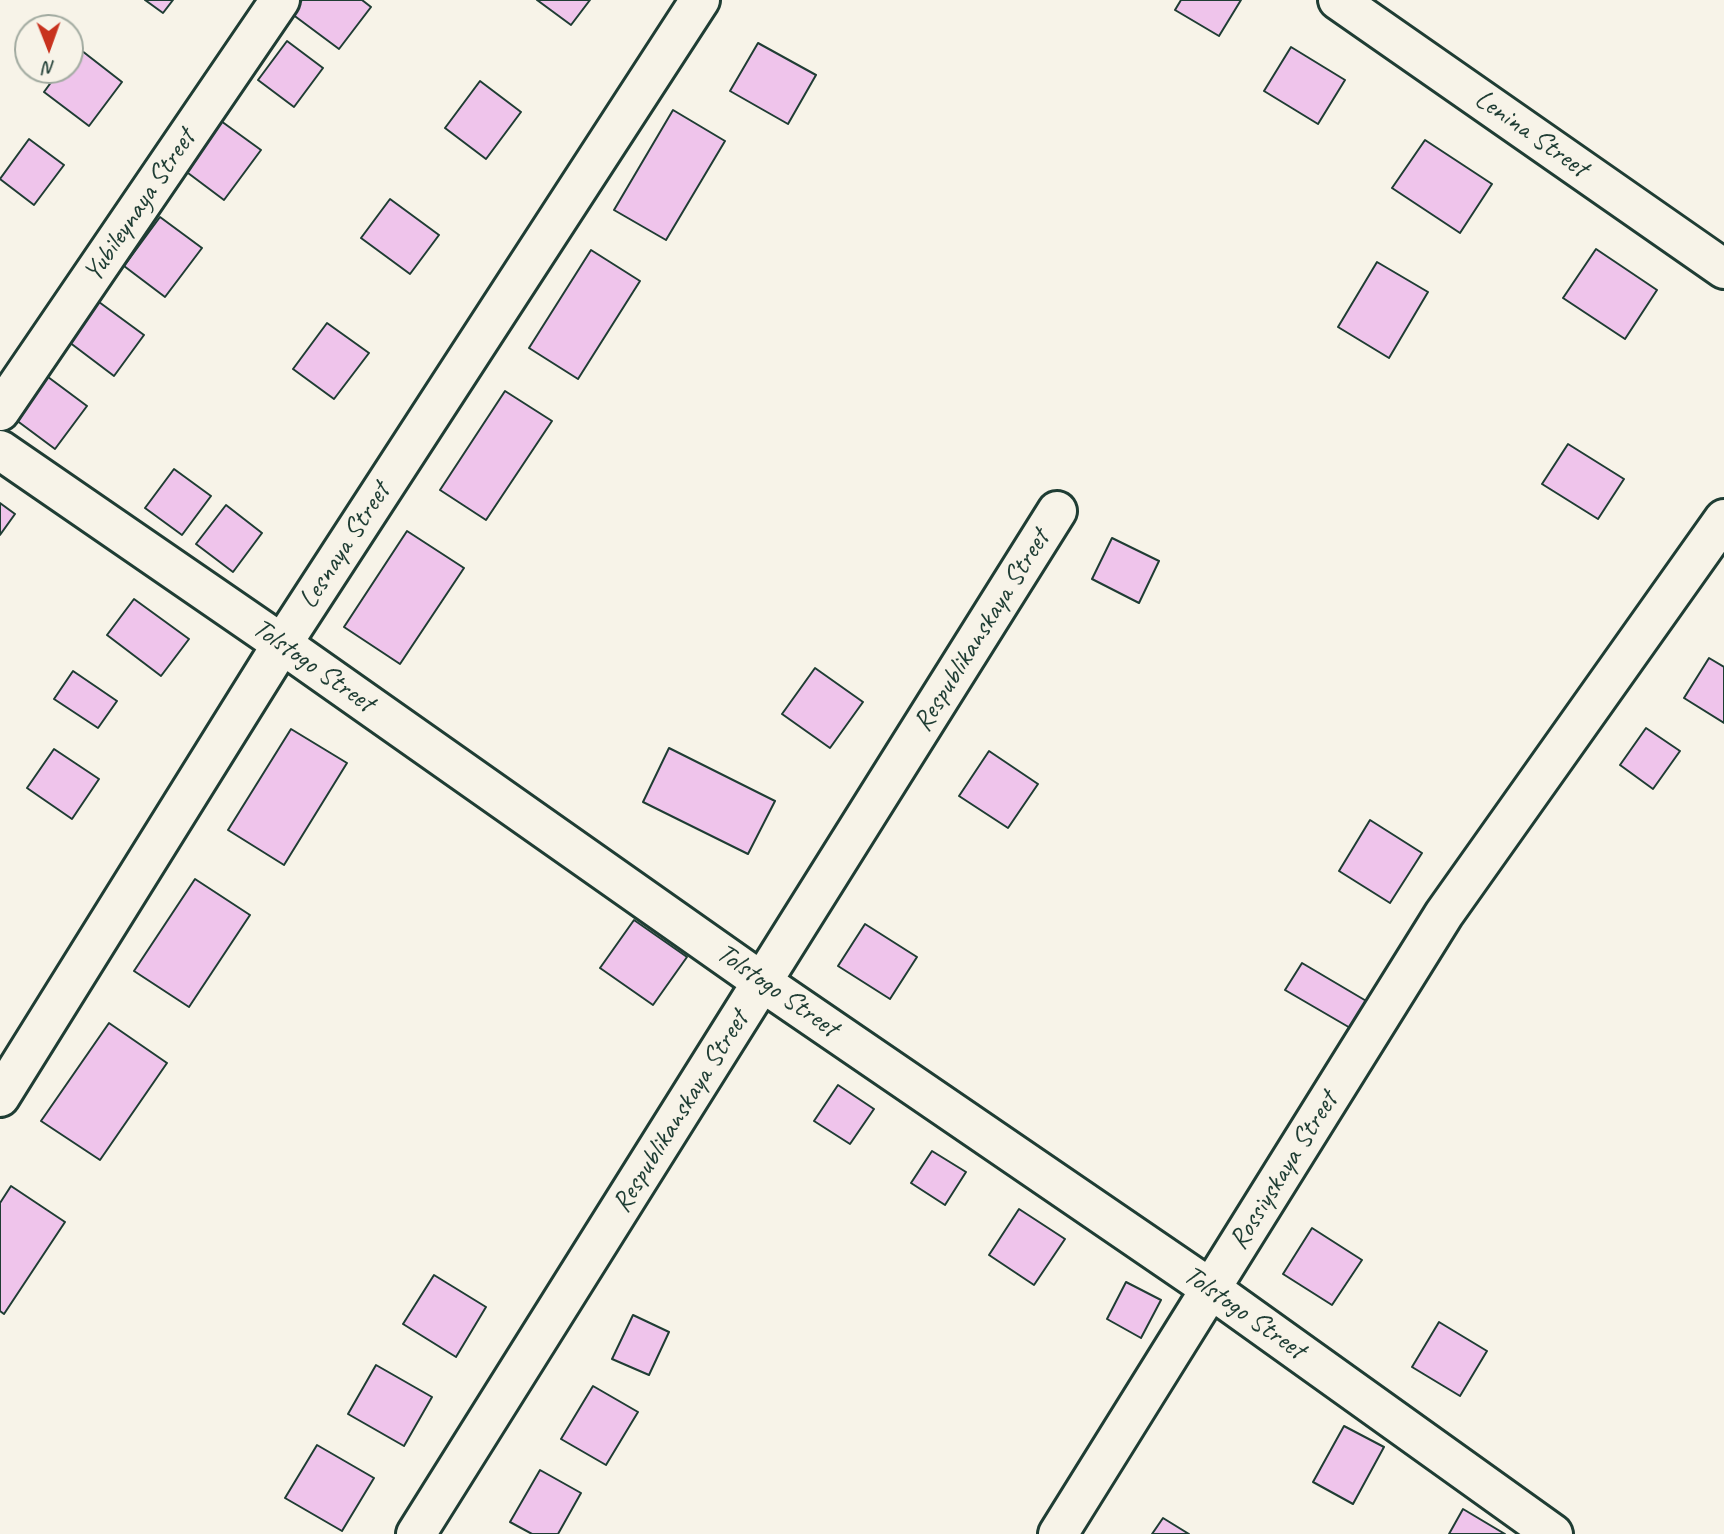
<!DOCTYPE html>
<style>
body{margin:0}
#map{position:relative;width:1724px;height:1534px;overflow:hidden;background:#f7f3e8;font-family:Caveat,sans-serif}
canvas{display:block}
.north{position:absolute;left:14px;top:14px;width:70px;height:70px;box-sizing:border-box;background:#f7f3e8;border:2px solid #a1aaa0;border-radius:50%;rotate:179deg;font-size:19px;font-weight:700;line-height:28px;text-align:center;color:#1f3d34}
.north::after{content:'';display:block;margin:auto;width:24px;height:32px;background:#c8321e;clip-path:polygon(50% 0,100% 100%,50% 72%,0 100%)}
</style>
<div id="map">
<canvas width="1724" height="1534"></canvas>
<div class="north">N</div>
</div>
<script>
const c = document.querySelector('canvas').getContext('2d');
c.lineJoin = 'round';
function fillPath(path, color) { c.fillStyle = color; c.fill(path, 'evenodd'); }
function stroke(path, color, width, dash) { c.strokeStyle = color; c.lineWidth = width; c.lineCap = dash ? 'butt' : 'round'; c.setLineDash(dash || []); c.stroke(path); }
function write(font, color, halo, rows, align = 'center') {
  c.font = font + ' Caveat,sans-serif'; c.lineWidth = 6; c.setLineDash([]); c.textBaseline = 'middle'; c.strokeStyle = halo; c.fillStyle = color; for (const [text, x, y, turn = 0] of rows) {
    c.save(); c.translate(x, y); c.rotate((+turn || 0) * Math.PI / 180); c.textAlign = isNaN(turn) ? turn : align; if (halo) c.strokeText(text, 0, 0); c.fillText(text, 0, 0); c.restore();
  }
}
const building = new Path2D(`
 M145,0H173L163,13Z
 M302,0H362L371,7L339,49L292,14Z
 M537,0H590L571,25Z
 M1181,0H1241L1219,36L1175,10Z
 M287,41L323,68L294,107L258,80Z
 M758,43L816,75L788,124L730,91Z
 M77,47L122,82L89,126L44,92L60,70H70V56Z
 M1291,47L1345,80L1318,124L1264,91Z
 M480,81L521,112L486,159L445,128Z
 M673,110L725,141L666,240L614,210Z
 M221,121L261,150L224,200L184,170Z
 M29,139L64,165L34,205L0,179Z
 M1425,140L1492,184L1460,233L1392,188Z
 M390,199L439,235L410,274L361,238Z
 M160,217L202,248L165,297L124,266Z
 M1596,249L1657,290L1625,339L1563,298Z
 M591,250L640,281L578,379L529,348Z
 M1377,262L1428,292L1389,358L1338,327Z
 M99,302L144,335L114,376L69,342Z
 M327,323L369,353L334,399L293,369Z
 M44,374L87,406L55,449L12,417Z
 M505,391L552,421L486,520L440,490Z
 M1568,444L1624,479L1598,519L1542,484Z
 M174,469L211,496L182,535L145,508Z
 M0,503L15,514L0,535Z
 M226,505L262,533L233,572L196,544Z
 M407,531L464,568L400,664L344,627Z
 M1112,538L1159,561L1139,603L1092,579Z
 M134,599L189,639L161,676L107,635Z
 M1709,658L1724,667V723L1684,698Z
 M815,668L863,702L830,748L782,714Z
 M73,671L117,701L98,728L54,699Z
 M1646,728L1680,751L1653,789L1620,765Z
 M291,729L347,763L284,865L228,830Z
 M669,748L775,801L748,854L643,802Z
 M54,749L99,779L72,819L27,788Z
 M989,751L1038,784L1008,828L959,796Z
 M1370,820L1422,853L1390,903L1339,871Z
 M195,879L250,915L189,1007L134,971Z
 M634,920L687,957L653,1005L600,968Z
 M865,924L917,957L890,999L838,966Z
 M1302,963L1368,1002L1352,1029L1285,990Z
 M109,1023L167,1063L100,1160L41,1121Z
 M838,1085L874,1109L850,1144L814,1121Z
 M932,1151L966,1172L945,1205L911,1183Z
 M11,1186L65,1222L4,1314L0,1311V1203Z
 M1019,1209L1065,1239L1034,1285L989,1255Z
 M1312,1228L1362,1260L1332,1305L1283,1274Z
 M434,1275L486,1307L456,1357L403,1324Z
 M1126,1282L1161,1300L1141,1338L1107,1319Z
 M633,1315L669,1332L649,1375L612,1359Z
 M1439,1322L1487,1351L1460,1396L1412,1367Z
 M376,1365L432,1397L404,1446L348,1414Z
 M593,1386L638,1412L606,1465L561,1439Z
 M1344,1426L1384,1447L1353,1504L1313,1482Z
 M317,1445L374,1478L342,1531L285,1498Z
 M540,1470L581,1493L558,1534H532L510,1522Z
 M1463,1509L1505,1534H1449Z
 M1163,1518L1189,1534H1152Z`);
fillPath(building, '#efc4eb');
stroke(building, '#1f3d34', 2);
const minor = new Path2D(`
 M1338,0L1724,269
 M0,411L280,0
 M0,450L282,644L762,982L1211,1289L1553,1534
 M0,1097L282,644L700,0
 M416,1534L1057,511
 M1058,1534L1444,914L1724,519`);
stroke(minor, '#1f3d34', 44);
stroke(minor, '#f7f3e8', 38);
write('28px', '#1f3d34', '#f7f3e8', [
 ["Lenina Street",1531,134,35],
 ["Yubileynaya Street",140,206,-56],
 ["Lesnaya Street",345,546,-57],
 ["Respublikanskaya Street",982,631,-58],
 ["Tolstogo Street",313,666,35],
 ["Tolstogo Street",777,991,35],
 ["Respublikanskaya Street",681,1112,-58],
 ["Rossiyskaya Street",1284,1171,-58],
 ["Tolstogo Street",1244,1313,35]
]);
</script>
